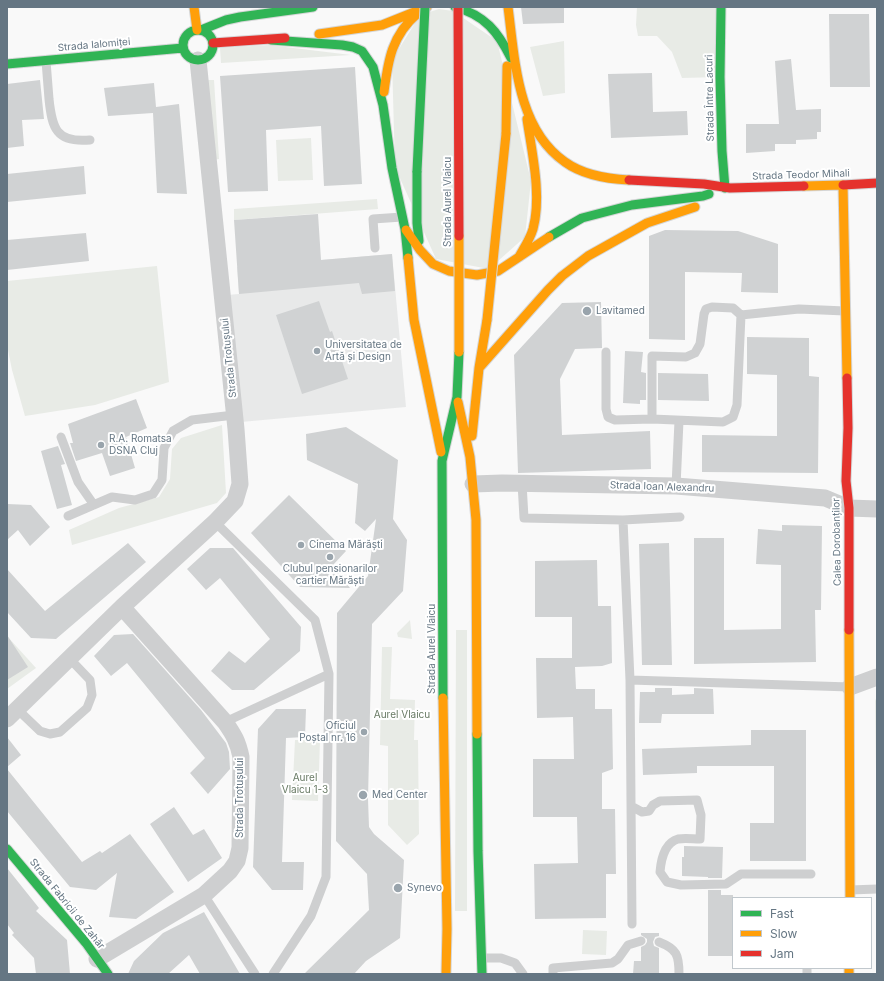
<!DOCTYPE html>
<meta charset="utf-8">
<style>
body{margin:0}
#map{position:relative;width:884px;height:981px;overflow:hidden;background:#f9f9f9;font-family:Inter,sans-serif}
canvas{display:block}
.frame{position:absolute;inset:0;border:8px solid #657683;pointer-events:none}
.legend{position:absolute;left:732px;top:897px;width:140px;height:72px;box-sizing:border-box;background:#fff;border:1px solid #c1c8cd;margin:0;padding:5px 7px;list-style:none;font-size:12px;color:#657683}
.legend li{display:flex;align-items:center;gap:8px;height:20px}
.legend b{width:20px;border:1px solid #c1c8cd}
</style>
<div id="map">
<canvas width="884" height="981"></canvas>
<div class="frame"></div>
<ul class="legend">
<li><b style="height:5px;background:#30b455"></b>Fast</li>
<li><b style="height:5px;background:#ff9f0a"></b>Slow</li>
<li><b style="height:5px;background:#e5322d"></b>Jam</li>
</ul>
</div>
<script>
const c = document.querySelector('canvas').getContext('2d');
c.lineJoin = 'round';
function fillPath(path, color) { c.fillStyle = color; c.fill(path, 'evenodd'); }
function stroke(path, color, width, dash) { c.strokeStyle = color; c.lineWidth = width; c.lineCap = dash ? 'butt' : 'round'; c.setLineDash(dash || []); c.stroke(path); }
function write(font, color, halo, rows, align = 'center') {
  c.font = font + ' Inter,sans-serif'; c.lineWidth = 4; c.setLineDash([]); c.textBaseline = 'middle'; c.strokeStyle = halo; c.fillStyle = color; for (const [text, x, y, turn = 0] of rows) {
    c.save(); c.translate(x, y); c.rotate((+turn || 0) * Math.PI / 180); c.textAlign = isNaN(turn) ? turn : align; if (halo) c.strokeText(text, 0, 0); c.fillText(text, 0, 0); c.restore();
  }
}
fillPath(new Path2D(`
 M392,254L406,407L241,422L227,295L239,294L237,267Z`), '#e8e9e9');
fillPath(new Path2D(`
 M637,7H721L720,77L682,78L672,52L657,36H638L636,25Z
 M439,9L453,11L497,41L531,181L525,237L489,269L436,259L395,167L392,60L420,15Z
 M564,41L565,93L543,96L530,47Z
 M269,45L351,55L221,63L220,48Z
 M206,80H214L219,159L212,160Z
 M311,138L313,180L278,181L276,140Z
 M377,199L378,209L234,220V209Z
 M157,266L169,382L95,405L25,416L12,370L7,345V281Z
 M222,425L226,493L217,503L72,545L69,530L119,508L159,497L170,479L172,449L181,438Z
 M410,620L412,639L398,637L397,633Z
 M456,630H467V911H455Z
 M7,636L36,668L7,689Z
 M382,647H392L390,699L415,700L414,740H418L419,834L407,845L388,825V746L380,745Z
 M877,696V841L875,701Z
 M295,740H320L318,801L292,800Z
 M583,930L607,931L606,955L582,954Z`), '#e8ebe6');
fillPath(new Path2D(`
 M521,7H564V23L523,24Z
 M829,14H869L870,87H830Z
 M791,59L796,110L821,109V132H817V139L796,140V144H775V151L746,153V124H779L775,61Z
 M355,67L362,184L324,186L321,126L266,130L268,191L228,192L220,76Z
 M652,73L653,112L687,111L688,135L611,138L608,74Z
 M40,80L44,119L22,120L24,146L7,148V84Z
 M154,83L156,107L179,104L187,194L157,193L153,113L108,116L104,88Z
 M84,166L86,194L7,202V174Z
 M318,214L321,260L392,254L395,291L362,294L359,283L239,294L234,220Z
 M665,230L738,231L778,244V293L741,292L742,273L685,272V340L649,339V236Z
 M86,233L89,261L7,270V240Z
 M319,301L330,332L332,331L348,379L302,394L276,315Z
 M601,302L602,348L575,349L560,379L562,435L650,431L651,469L518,473L514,355L562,303Z
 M747,337L809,338V376L819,377L818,473L702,472V435L777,436V375L747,374Z
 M625,351L643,352L641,372L646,373V400H640V404L623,403Z
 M658,373L708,374L709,401L658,400Z
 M136,399L147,428L126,437L135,468L110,476L102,453L76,461L70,443H73L68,424Z
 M346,427L398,460L393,519L407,540L403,591L372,624L368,799L369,827L374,834L404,860L400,938L366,961L354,974H304L369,910L367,874L336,841L337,613L368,576L376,519L365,531L355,523L358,484L307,460L306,434Z
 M58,446L65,464L61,465L72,505L57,509L41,451Z
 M289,495L346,551L333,565L350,588L300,587L251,533Z
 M7,504L31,505L50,527L30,546L18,530L7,540Z
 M782,525L822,526L821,610H815L816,662L694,664V538H724V630L781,629V565L756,564L758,529L782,531Z
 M128,543L146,562L56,639L31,638L7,612V569L45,611Z
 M669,543L672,665H642L639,544Z
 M210,548H233L301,627L300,651L254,690H232L211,671L229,651L245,663L270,639L220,578L206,590L187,569Z
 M597,560L598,606H611L612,663L602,666L575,667L576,689H595V709H612L613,769L602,773V809H615L616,874H606V918L535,919L534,864L578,863L577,817H533V759H574L573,717L537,718L536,658H572V617H535V561Z
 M133,634L201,710L226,743L229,752L230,769L208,794L190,773L205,758L127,663L111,676L94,656L114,635Z
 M7,635L28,667L7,680Z
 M655,688H672V695L694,694V688L713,689L714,714H662L661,723H639L640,692H655Z
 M276,709H306L305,737L286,738L282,862H304L303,890H272L253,867L258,729Z
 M751,730H806V861H750V823H774V766H697V773L643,775L642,749L751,745Z
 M7,737L21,755L7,767Z
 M7,769L82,862L100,851L102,853L130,834L174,892L136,919L109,917L117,873L96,890L70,887L7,811Z
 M174,807L193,835L204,829L222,858L188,882L150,824Z
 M684,846L723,847L722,878H708V877L682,876V857H684Z
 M7,868L39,908L36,911L67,940L70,974H36L34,958L12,935L14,933L7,924Z
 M708,890H721V895H733V956H708Z
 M204,912L240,974H200L189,955L168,974H128L134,961L163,933Z
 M641,933H659V936L655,937L653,942L654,946L659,948V974H633L634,961H641V947L645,945L647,942V939L641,935Z`), '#d0d2d3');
const fast = new Path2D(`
 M455,7C485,15 498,32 511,58
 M721,7L720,77L722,151L725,188
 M183 45a15 15 0 1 1 30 0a15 15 0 1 1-30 0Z
 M201,30L226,20L240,17L313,7
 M271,40L342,45L353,47L362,51L373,67L383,105L392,168L405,229L408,258
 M7,64L183,48
 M417,171V223L419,241
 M549,237L582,218L632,205L703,196L709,194
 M443,698L442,461L457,397L459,352
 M477,734L478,851L482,974
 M7,849L86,943L108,974`);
const slow = new Path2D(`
 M194,7L197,30
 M508,7C515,60 517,129 565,162C583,175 608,179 629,180
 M319,34L382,25L427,7
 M384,92C388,60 392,35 418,13
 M506,134L507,66
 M804,186L843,185L847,378
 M406,230L420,250L433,264L449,271L477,275L498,271L549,237
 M519,257C524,248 530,239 533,229C542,196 532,153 527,119
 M408,258L414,320L441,452
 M479,368L548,290L562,276L588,256L647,223L695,207
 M458,402L470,457L476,520L477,734
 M472,436L479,368L487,320
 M849,630L850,898
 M443,698L447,929L446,974
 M849,968V974`);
const jam = new Path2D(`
 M213,43L285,38
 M629,180L704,184L730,188L804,186
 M843,185L877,183
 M847,378L848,428L846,481L849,508V630`);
stroke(fast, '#d5d6d7', 11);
stroke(slow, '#d5d6d7', 11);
stroke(jam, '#d5d6d7', 11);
stroke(new Path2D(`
 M46,61C47,73 48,86 49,99C52,128 56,143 90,140
 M375,248L373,219L402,217
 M741,315L737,405L733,417L723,422L652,419V356L686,357L695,353L700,344L704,314L706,309L712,307L733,308L741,315L799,309L845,311
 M606,352V409L608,417L615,420L652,419
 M61,437L78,482L94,505
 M522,483L524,518L623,520
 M676,486L679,421
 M68,516L112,497L135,500L153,494L162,480L164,448L173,431L192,420L234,415
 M215,522L315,620L329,674L326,877L311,916L273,974
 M630,680L623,520L680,517
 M17,709L40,731L50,734L60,732L87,708L92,695L90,680L69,658
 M225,722L329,674
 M631,806L642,812L649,811L653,805L660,801L697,800L701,815L700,839C693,839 685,838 678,839C664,843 661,860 660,872L667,882L681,885L726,884L741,874H811
 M850,890L877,889
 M204,895L255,974
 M632,924L630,680L850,687
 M659,942C677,949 679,955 679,974
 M481,958H501L515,963L523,974
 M553,974V968L612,963L618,959L628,945L641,941
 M807,974V968`), '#cecfd0', 9);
stroke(new Path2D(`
 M473,484L502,483L676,486L825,498L849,508L877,509
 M850,687L877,677
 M7,719L122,607L215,522L235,501L240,484L236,429L198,60
 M97,959L204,895L230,871L237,861L240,848L241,757C238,742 234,735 225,722L122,607`), '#cecfd0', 17);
stroke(fast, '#30b455', 9);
stroke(slow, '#ff9f0a', 9);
stroke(jam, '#e5322d', 9);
const fastBridge = new Path2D(`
 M417,171L425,7`);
const slowBridge = new Path2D(`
 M459,236V352
 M487,320L506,134`);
const jamBridge = new Path2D(`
 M458,7L459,236`);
stroke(fastBridge, '#d5d6d7', 11, []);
stroke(slowBridge, '#d5d6d7', 11, []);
stroke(jamBridge, '#d5d6d7', 11, []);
stroke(fastBridge, '#30b455', 9);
stroke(slowBridge, '#ff9f0a', 9);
stroke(jamBridge, '#e5322d', 9);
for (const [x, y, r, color] of [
 [587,311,5,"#99a4ac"],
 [317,351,4,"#99a4ac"],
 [101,445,4,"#99a4ac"],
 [301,545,4,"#99a4ac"],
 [330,557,4,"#99a4ac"],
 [364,732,4,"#99a4ac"],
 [363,795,5,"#99a4ac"],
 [398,888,5,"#99a4ac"]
]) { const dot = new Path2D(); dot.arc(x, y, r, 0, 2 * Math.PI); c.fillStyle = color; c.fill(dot); stroke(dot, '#fff', 1.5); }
write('10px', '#657683', '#fff', [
 ["Strada Ialomiței",94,45,-5],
 ["Strada Între Lacuri",710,98,-91],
 ["Strada Teodor Mihali",801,175,-2],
 ["Strada Aurel Vlaicu",448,202,-90],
 ["Strada Trotușului",229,358,-96],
 ["Strada Ioan Alexandru",662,487,2],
 ["Calea Dorobanților",837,542,-91],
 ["Strada Aurel Vlaicu",432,649,-90],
 ["Strada Trotușului",240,798,-90],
 ["Strada Fabricii de Zahăr",67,904,51]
]);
write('10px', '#657683', '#fff', [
 ["Lavitamed",596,311],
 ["Universitatea de",325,345],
 ["Artă și Design",325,357],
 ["R.A. Romatsa",109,439],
 ["DSNA Cluj",109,451],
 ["Cinema Mărăști",309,545],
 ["Clubul pensionarilor",330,569,"center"],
 ["cartier Mărăști",330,581,"center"],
 ["Oficiul",356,726,"right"],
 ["Poștal nr. 16",356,738,"right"],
 ["Med Center",372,795],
 ["Synevo",407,888]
], 'left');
write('10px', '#687a64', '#fff', [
 ["Aurel Vlaicu",402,715],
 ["Aurel",305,778],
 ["Vlaicu 1-3",305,790]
]);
</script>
